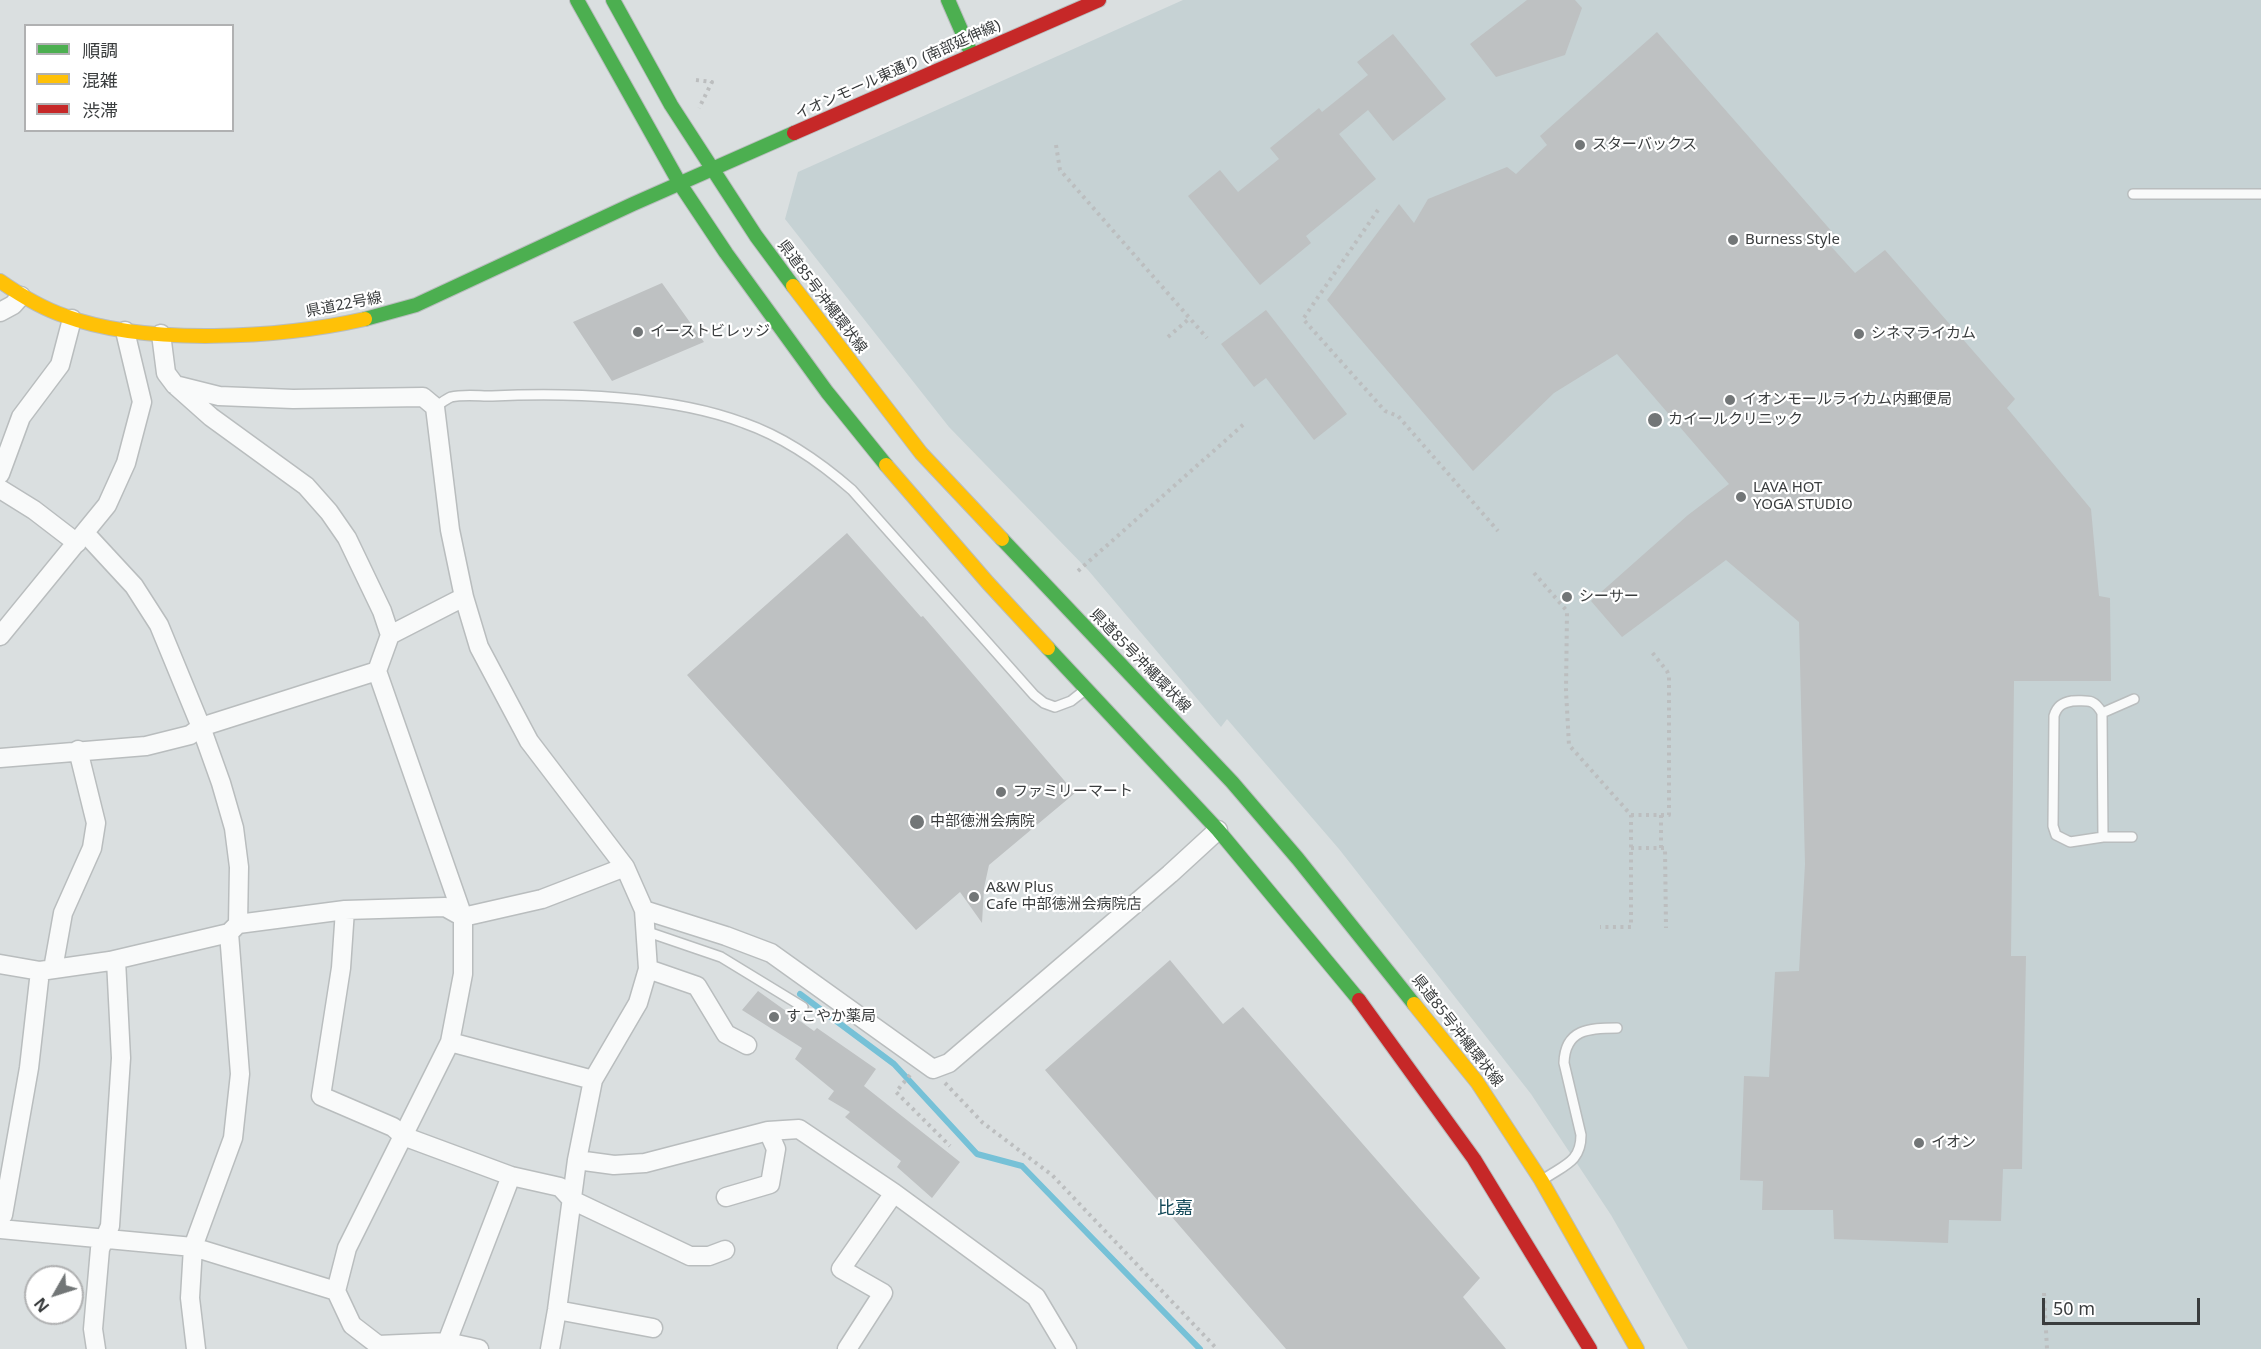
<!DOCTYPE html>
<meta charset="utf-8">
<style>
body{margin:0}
#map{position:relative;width:2261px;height:1349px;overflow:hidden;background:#dadfe0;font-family:"Noto Sans","Noto Sans JP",sans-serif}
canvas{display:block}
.legend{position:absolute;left:24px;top:24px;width:210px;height:108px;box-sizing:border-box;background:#fff;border:2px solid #b0b1b2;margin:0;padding:8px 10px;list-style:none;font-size:18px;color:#3a3d3e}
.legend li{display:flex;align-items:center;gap:12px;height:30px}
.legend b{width:30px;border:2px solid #b0b1b2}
.north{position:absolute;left:24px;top:1265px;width:60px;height:60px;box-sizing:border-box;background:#fff;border:2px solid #b0b1b2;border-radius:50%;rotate:231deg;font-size:16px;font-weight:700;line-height:24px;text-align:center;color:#3a3d3e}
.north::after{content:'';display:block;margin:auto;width:21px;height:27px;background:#727677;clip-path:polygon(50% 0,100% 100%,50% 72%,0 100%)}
.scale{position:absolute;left:2042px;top:1298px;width:158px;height:27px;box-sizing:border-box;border:3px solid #3a3d3e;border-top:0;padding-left:8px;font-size:18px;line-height:21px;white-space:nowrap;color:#3a3d3e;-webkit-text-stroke:4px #fff;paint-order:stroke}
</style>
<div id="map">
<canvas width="2261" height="1349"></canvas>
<ul class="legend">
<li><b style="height:8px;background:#4caf50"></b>順調</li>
<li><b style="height:8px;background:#ffc107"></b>混雑</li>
<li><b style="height:8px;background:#c62828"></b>渋滞</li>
</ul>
<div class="north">N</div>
<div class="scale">50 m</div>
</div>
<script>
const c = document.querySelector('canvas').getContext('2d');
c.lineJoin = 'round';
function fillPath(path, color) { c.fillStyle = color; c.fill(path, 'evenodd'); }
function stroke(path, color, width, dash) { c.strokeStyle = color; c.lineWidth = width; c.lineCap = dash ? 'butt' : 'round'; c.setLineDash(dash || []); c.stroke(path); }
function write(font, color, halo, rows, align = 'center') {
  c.font = font + ' "Noto Sans","Noto Sans JP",sans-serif'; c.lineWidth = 4.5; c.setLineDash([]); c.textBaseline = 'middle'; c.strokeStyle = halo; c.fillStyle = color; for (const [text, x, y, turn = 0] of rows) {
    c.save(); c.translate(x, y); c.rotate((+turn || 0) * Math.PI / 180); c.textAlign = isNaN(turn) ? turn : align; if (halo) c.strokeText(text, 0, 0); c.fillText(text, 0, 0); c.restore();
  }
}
fillPath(new Path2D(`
 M1183,0H2261V1349H1688L1611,1215L1531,1094L1339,849L1227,719L1221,727L1088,570L949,427L785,219L798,172Z`), '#c6d2d4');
stroke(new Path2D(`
 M800,994L894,1064L977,1154L1022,1166L1200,1349`), '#76c1d7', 6);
fillPath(new Path2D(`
 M1527,0H1575L1582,8L1565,55L1496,77L1470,44Z
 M1657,32L1834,234L1828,243L1855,273L1885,250L2015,399L2007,408L2091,509L2099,596L2110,598L2111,681H2014L2011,956H2026L2022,1169H2003L2001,1221L1949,1220L1948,1243L1834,1239L1833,1210H1762L1763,1181L1740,1180L1744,1076L1769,1077L1775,972L1799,971L1805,864L1799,622L1726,560L1622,637L1591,601L1688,515L1729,484L1617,354L1554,393L1473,471L1327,300L1399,204L1414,223L1428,199L1507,167L1516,174L1547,145L1540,136Z
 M1393,34L1446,99L1393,141L1368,110L1339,134L1376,179L1306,236L1311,243L1260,285L1188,196L1220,170L1238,192L1279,159L1270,148L1319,108L1322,112L1368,75L1357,62Z
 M662,283L704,342L612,381L573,322Z
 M1266,310L1347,414L1314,440L1266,378L1254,387L1221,344Z
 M847,533L921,617L923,616L1075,793L989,865L984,888L982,923L960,892L916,930L687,675Z
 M1170,960L1223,1024L1243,1007L1480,1278L1463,1297L1506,1349H1286L1045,1070Z
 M758,991L814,1031L817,1028L876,1069L864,1086L960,1162L932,1198L897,1167L901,1161L845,1117L850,1112L828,1099L834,1091L795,1059L802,1048L742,1010Z`), '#bec1c2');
const lane = new Path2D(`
 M2133,194H2261
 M435,407C440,404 446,399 451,397C463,394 479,396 492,396C568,392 673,396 744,423C784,437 820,462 852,490L1034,695L1044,703L1055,707L1071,701L1085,690
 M2072,701C2087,701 2094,698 2102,713L2103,837L2070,842L2056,835L2053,826L2054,716C2057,706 2062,703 2072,701Z
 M2102,713L2134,699
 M2103,837H2132
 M645,931L721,957L803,1007
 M1544,1179C1564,1165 1581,1162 1581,1135L1564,1063C1565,1029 1589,1028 1617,1028`);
const street = new Path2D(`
 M0,312L13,305L21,296
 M161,334L166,373L175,385L211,417L306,486L329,512L347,538L382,611L390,635L377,671L463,917V974L450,1042L347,1248L336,1291L352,1325L378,1345L447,1342L479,1349
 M175,385L219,396L293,399L423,397L435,407L450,530L464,597L479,647L529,741L625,867L644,910L648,969L638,1003L593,1080L577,1160L557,1310L550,1349
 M0,474L21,417L60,365L72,319
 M0,489L34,510L77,543
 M85,533L134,586L159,625L201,727L221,783L234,828L239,867L238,924
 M390,635L464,597
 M0,636L107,505L126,463L142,402L125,331
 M0,758L146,746L190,735L201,727L377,671
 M345,910L341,968L321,1096L393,1127L403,1136L511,1176L560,1187L572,1200L690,1256H709L725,1250
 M644,910L726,936L771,953L933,1069L949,1063L1170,874L1218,830
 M0,964L40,971L110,961L229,933L238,924L345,910L445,907L463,917L542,899L625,867
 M53,969L63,913L92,848L96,823L78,750
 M648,969L697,986L726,1034L747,1045
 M450,1042L593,1080
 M577,1160L614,1165L645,1163L768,1131L799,1129L894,1193L1036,1297L1067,1349
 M726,1197L770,1184L776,1149L768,1131
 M0,1218L3,1215L29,1068L40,971
 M0,1229L193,1247L336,1291
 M557,1310L653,1328
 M447,1342L511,1176
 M96,1349L93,1329L100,1249L110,1226L121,1058L116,960
 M196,1349L190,1298L193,1247L233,1138L240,1074L229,933
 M847,1349L883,1293L841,1269L894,1193`);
const fast = new Path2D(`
 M577,0L680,184L726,253L827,392L886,465
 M613,0L671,105L756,236L793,286
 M948,0L972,55
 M365,319L416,305L633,204L794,133
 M1002,539L1232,782L1298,859L1414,1004
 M1048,648L1218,830L1359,1000`);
const slow = new Path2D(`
 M0,281C20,295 41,308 65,316C147,346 280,338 365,319
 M793,286L921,453L1002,539
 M886,465L988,583L1048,648
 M1414,1004L1477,1082L1541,1180L1637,1349`);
const jam = new Path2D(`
 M794,133L1099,0
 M1359,1000L1474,1159L1590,1349`);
stroke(lane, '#b9bdbe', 12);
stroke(street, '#b9bdbe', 21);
stroke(fast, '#b9bdbe', 16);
stroke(slow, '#b9bdbe', 16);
stroke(jam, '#b9bdbe', 16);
stroke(new Path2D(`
 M696,80L712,82L699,108
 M1056,145L1060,170L1207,338
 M1378,210L1303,319L1385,411L1398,416L1498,531
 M1168,337L1190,318
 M1078,571L1244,424
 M1534,573L1567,611L1566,691L1569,745L1631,815V927H1600
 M1631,815H1669V676L1667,671L1651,651
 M1661,815V848
 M1631,848H1665L1666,928
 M910,1075L896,1092L950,1146
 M945,1083L983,1123L1052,1175L1217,1349
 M2044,1293L2047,1349`), '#bcbebf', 4, [3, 4.5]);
stroke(lane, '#f9fafa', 9);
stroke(street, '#f9fafa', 18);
stroke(fast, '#4caf50', 14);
stroke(slow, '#ffc107', 14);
stroke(jam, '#c62828', 14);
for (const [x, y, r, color] of [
 [1580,145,6,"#727677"],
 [1733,240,6,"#727677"],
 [638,332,6,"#727677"],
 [1859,334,6,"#727677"],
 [1730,400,6,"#727677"],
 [1655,420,8,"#727677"],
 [1741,497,6,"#727677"],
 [1567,597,6,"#727677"],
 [1001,792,6,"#727677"],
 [917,822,8,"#727677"],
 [974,897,6,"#727677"],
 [774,1017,6,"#727677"],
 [1919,1143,6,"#727677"]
]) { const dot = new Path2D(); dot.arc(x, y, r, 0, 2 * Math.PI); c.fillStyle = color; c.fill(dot); stroke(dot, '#fff', 2); }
write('15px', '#3a3d3e', '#fff', [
 ["イオンモール東通り (南部延伸線)",898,70,-24],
 ["県道85号沖縄環状線",822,297,53],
 ["県道22号線",344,305,-11],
 ["県道85号沖縄環状線",1140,661,46],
 ["県道85号沖縄環状線",1457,1031,52]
]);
write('15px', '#3a3d3e', '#fff', [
 ["スターバックス",1592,145],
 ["Burness Style",1745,240],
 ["イーストビレッジ",650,332],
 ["シネマライカム",1871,334],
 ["イオンモールライカム内郵便局",1742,400],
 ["カイールクリニック",1668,420],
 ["LAVA HOT",1753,488],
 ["YOGA STUDIO",1753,505],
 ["シーサー",1579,597],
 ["ファミリーマート",1013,792],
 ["中部徳洲会病院",930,822],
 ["A&W Plus",986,888],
 ["Cafe 中部徳洲会病院店",986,905],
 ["すこやか薬局",786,1017],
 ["イオン",1931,1143]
], 'left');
write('18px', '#144a59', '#fff', [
 ["比嘉",1175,1209]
]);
</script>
